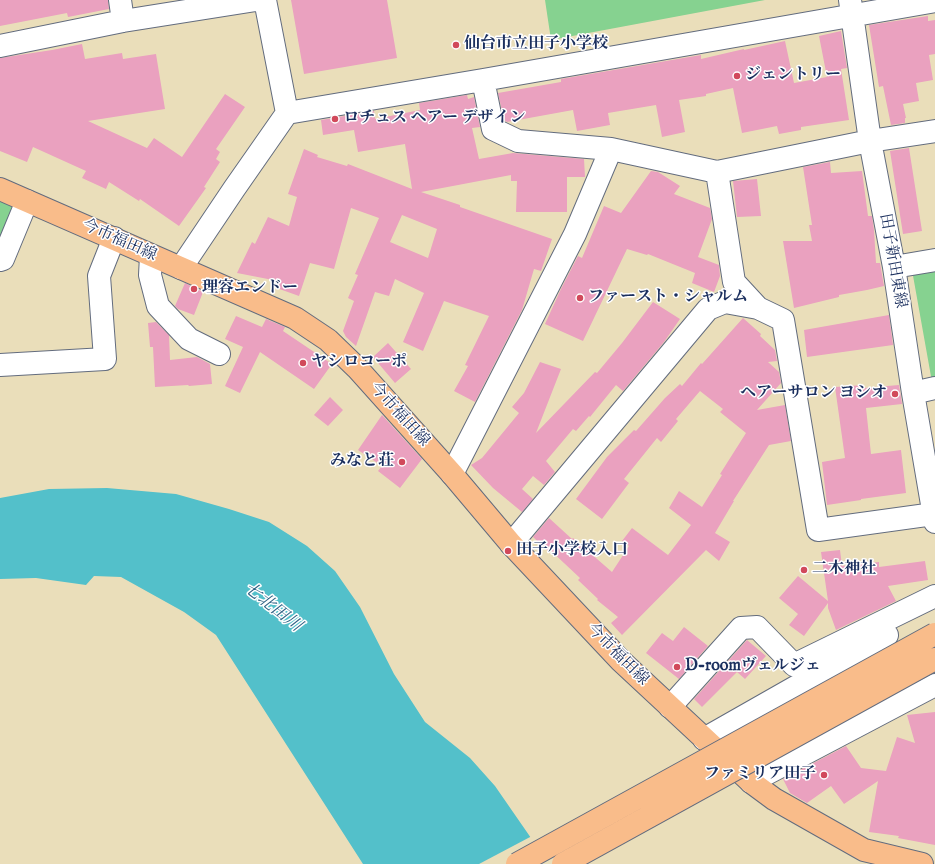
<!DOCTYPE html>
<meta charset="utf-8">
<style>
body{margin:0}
canvas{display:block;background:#eadeba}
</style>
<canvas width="935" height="864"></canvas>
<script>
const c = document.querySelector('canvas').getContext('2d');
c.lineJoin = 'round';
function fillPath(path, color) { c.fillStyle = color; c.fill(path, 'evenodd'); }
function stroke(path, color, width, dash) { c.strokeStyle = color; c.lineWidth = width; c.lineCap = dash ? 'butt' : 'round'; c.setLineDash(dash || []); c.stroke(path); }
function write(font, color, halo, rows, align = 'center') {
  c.font = font + ' "IM FELL English","Noto Serif JP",serif'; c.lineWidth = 3; c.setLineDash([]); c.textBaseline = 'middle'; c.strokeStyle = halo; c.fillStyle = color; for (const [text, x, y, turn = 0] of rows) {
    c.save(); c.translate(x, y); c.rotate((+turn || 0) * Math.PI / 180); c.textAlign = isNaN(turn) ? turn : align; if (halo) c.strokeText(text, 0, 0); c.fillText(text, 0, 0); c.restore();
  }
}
fillPath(new Path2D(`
 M545,0H765L551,40Z
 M0,198L10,202L14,214L0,246Z
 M935,266V382H932L912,270Z`), '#86d290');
fillPath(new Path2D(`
 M107,488L176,494L229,509L269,522L307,546L335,571L360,607L394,674L425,722L470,758L495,786L549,864H363L216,635L184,612L121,577L94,576L86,585L36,578L0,579V498L49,489Z`), '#53c0ca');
fillPath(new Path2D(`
 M532,836L551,864H479Z`), '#eadeba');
fillPath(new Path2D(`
 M0,0H108L109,9L68,17L67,13L0,26Z
 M291,0H387L397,58L304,74Z
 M928,16V21L935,20V54L929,55L933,80L916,83L919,101L903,104L906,118H905V123L891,125L883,86L879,87L869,25Z
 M841,31L847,68L841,69L849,120L801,127V130L779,134L777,126L742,133L733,88L706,94V96L679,100L685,132L662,137L656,105L608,113L610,125L577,131L573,110L507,122L504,120L498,93L561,82V79L701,55V59L744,49V50L785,41L794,83L827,77L819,36Z
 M82,44L85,59L122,53L123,59L156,54L165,109L88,121L147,148L154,138L182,157L225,94L245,107L216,149L220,152L216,159L220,162L204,187L206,188L179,226L140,199L139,201L109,182L106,189L82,178L86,171L33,147L27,162L0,151V58L52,50Z
 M467,95L468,99L474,97L480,127L472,128L479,159L513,153L584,159L585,177H567V212H516L517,181H511V175L421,192L460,205V207L552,239L541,271L534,269L522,310L475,402L454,391L468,366L465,365L489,316L444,301L423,351L403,342L424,293L395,279L389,296L375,292L356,346L346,337L343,331L354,301L348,298L358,275L355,274L379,218L351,208L334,269L310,263L299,296L271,286L273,280L237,273L252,242L255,244L268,217L289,226L297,197L288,194L304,149L318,155L317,157L347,166L348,164L412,189L405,144L358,152L354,130L323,135L321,120L374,111L375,119L420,110L419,103ZM402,215L437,229L428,258L390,242Z
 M909,148L922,231L903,234L890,151Z
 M830,162L831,173L862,171L868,216H872L874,230L876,263H880L884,286L867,290L839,295V297L794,308L783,241H812L809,225H812L803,167Z
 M651,171L658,172L680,186L674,194L710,208L712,219L698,257L719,265L720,276L714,292L692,283L695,273L648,254L647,255L627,249L583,341L545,324L561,289L578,256L582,258L604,206L621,213Z
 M757,179L761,216L737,217L733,181Z
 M185,283L203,292L194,315L178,309L175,306Z
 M653,302L680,319L664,342L623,391L616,385L590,417L589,416L576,431L573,429L546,461L555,472L544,485L533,476L522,489L533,499L522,512L493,488L471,465L482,458L519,413L512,407L524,393L540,362L561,369L536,433L595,372L597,373L622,343Z
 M889,315L893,345L807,357L804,330Z
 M236,316L262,327L266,319L285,327L283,331L332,364L314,389L260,352L240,393L225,386L243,347L225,339Z
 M743,318L761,334L760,336L775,350L777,361L768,362L779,372L781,383L757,410L785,405L791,441L769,445L733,501H734L715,533L730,542L719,561L706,550L622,635L611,623L618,617L597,600L598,599L578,580L580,578L549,549L548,551L533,537L549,518L572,539L573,538L612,572L629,546L622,541L632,528L668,555L691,525L669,508L679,491L702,507L722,475L720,474L746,433L720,412L723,409L700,391L676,419L678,421L661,442L657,438L624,479L629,483L602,519L576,499L607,457L634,430L636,431L665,398L680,384L682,386L701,363L702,364Z
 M156,322L169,335L170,360L197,357L210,364L212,384L189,386L188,385L155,387L153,347H150L148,323Z
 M388,343L411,369L395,383L373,357Z
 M864,385V388L899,385L902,404L866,408L871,454L901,450L906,493L861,499V500L827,505L822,462L845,458L835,387Z
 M330,397L343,410L328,426L314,415Z
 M382,415L422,459L400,488L378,471L382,466L358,450Z
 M840,550L842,566L879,562V567L925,561L928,580L888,586L896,601L836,630L828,608V603L804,636L789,625L798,614L779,598L798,576L828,601L821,552Z
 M684,627L708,646L679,679L646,653L662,633L673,641Z
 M747,640L766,656L745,679L737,672L702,707L694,699Z
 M935,712V845L898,838L899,836L869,832L878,781L844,804L831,786L807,803L790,793L783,779L846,746L861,768L886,771L897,737L915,743L907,715Z`), '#eaa1bf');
const minor = new Path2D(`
 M120,0L123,21
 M265,0L287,113
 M850,0L870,141L894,267L913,393L935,522
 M0,46L123,21L256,0
 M483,80L493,129L518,141L611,149L717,172L870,141L935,131
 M717,172L734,282L758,308L783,320L818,530L934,514
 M151,256L150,275L158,306L189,339L219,354
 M0,260L3,259L27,201
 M894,267L935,260
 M181,268L234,189L287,113L483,80L935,1
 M0,365L105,359L99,276L114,238
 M913,393L935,388
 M452,474L575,234L611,149
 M511,544L708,309L725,302L758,308
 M670,707L741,628L757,627L794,665L935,596
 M704,739L887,635
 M751,782L935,685`);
const major = new Path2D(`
 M0,189L295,318L328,340L357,368L452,474L511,544L621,661L751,782L774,799L864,850L922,864`);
stroke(minor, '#636c7e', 24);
stroke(major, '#636c7e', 24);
stroke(minor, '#fff', 22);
stroke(major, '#f9bc8a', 22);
const majorBridge = new Path2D(`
 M517,864L935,634
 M563,864L935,659`);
stroke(majorBridge, '#636c7e', 24, []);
stroke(majorBridge, '#f9bc8a', 22);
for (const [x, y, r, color] of [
 [456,45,4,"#d1495b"],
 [737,76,4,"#d1495b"],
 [335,119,4,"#d1495b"],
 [194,289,4,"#d1495b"],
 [580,298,4,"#d1495b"],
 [303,363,4,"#d1495b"],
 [895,394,4,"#d1495b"],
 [402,462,4,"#d1495b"],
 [508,551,4,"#d1495b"],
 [804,570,4,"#d1495b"],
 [677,667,4,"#d1495b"],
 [824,775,4,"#d1495b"]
]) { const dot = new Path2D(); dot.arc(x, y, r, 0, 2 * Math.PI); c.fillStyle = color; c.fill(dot); stroke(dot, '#fff', 1.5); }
write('bold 16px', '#1b2f5e', '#fff', [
 ["仙台市立田子小学校",464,45],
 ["ジェントリー",745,76],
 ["ロチュス ヘアー デザイン",343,119],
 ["理容エンドー",202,289],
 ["ファースト・シャルム",588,298],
 ["ヤシロコーポ",311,363],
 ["ヘアーサロン ヨシオ",887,394,"right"],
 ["みなと荘",394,462,"right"],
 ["田子小学校入口",516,551],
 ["二木神社",812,570],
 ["D-roomヴェルジェ",685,667],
 ["ファミリア田子",816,775,"right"]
], 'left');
write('16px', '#1b2f5e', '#fff', [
 ["今市福田線",119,241,24],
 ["田子新田東線",892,261,80],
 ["今市福田線",399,415,48],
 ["今市福田線",617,655,45]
]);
write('italic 17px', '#2f6284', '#fff', [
 ["七北田川",272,608,38]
]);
</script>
